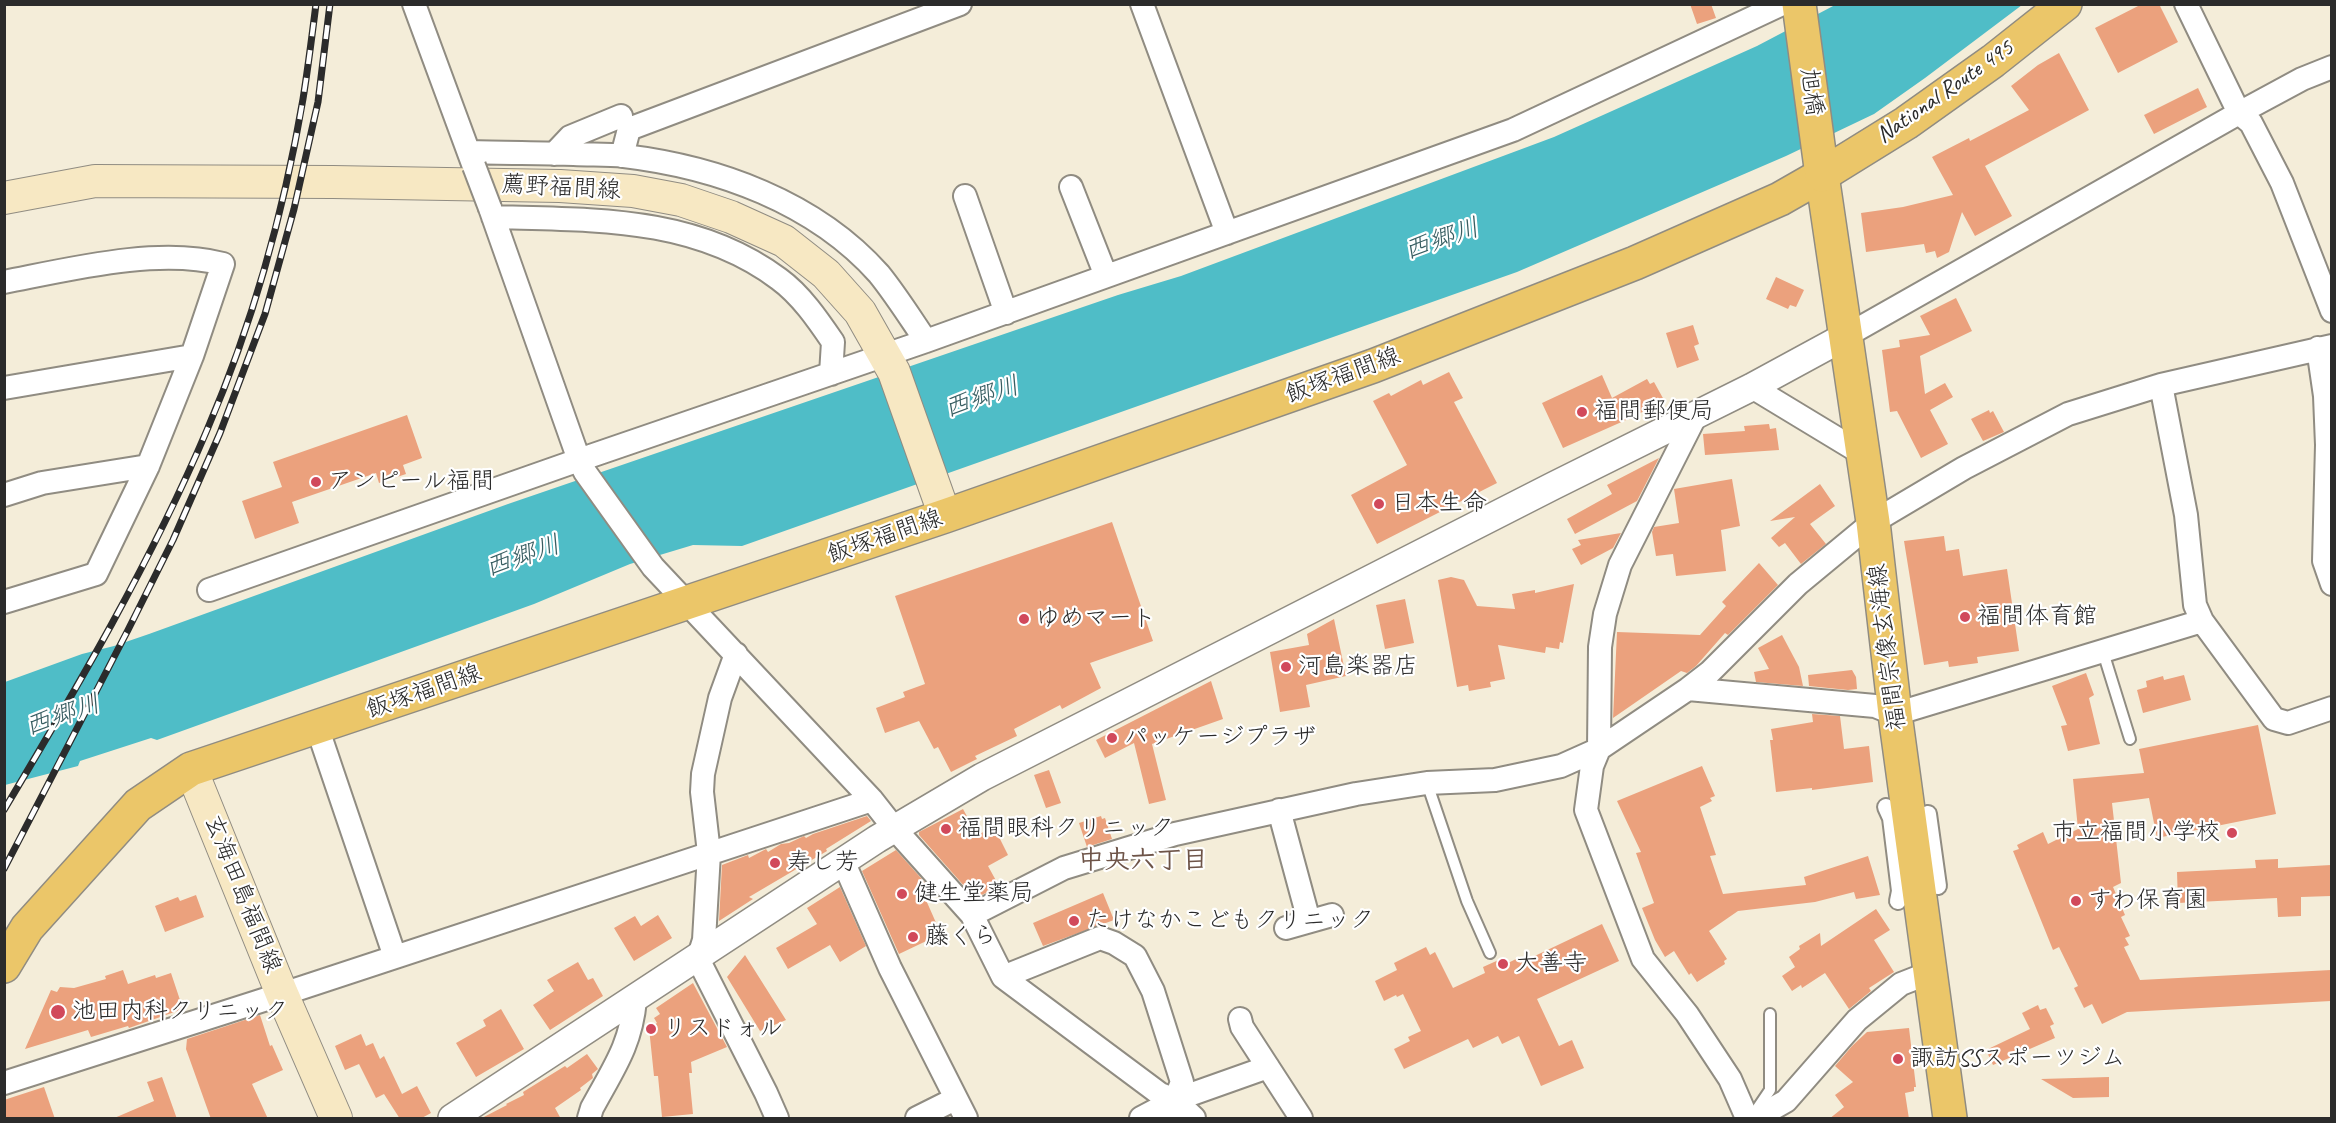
<!DOCTYPE html>
<meta charset="utf-8">
<style>
body{margin:0}
#map{position:relative;width:2336px;height:1123px;overflow:hidden;background:#f4edd9;font-family:Caveat,sans-serif}
canvas{display:block}
.frame{position:absolute;inset:0;border:6px solid #2b2b2b;pointer-events:none}
</style>
<div id="map">
<canvas width="2336" height="1123"></canvas>
<div class="frame"></div>
</div>
<script>
const c = document.querySelector('canvas').getContext('2d');
c.lineJoin = 'round';
function fillPath(path, color) { c.fillStyle = color; c.fill(path, 'evenodd'); }
function stroke(path, color, width, dash) { c.strokeStyle = color; c.lineWidth = width; c.lineCap = dash ? 'butt' : 'round'; c.setLineDash(dash || []); c.stroke(path); }
function write(font, color, halo, rows, align = 'center') {
  c.font = font + ' Caveat,"Klee One",sans-serif'; c.lineWidth = 4.5; c.setLineDash([]); c.textBaseline = 'middle'; c.strokeStyle = halo; c.fillStyle = color; for (const [text, x, y, turn = 0] of rows) {
    c.save(); c.translate(x, y); c.rotate((+turn || 0) * Math.PI / 180); c.textAlign = isNaN(turn) ? turn : align; if (halo) c.strokeText(text, 0, 0); c.fillText(text, 0, 0); c.restore();
  }
}
fillPath(new Path2D(`
 M1835,5H2022L1925,78L1874,114L1786,156L1517,272L742,546L693,545L630,564L534,604L157,740L151,738L80,761L78,766L5,785V682L82,654L114,646L149,634L508,504L1118,295L1181,276L1554,137L1757,46Z`), '#4fbdc7');
fillPath(new Path2D(`
 M1690,4H1711L1716,18L1697,24Z
 M2142,4H2159L2178,42L2118,73L2095,28Z
 M2059,53L2089,110L1985,166L2012,216L1975,236L1962,212L1949,252L1937,258L1935,251L1926,253L1924,244L1866,252L1861,213L1903,207L1953,195L1932,157L1969,138L1970,141L2029,110L2011,86L2038,65Z
 M2198,88L2207,107L2154,134L2144,115Z
 M1776,277L1804,290L1796,307L1790,305L1788,309L1766,299Z
 M1956,298L1972,331L1920,356L1925,394L1945,383L1953,397L1930,410L1948,444L1921,458L1897,411L1890,412L1882,350L1900,347L1899,340L1930,335L1920,316Z
 M1693,325L1699,344L1694,346L1699,360L1677,368L1666,333Z
 M1449,372L1463,398L1454,402L1497,483L1377,544L1351,495L1407,465L1373,401L1389,393L1391,396L1421,380L1423,385Z
 M1602,375L1612,398L1647,379L1650,384L1654,382L1664,400L1635,416L1563,448L1542,403Z
 M1989,410L1990,413L1993,411L2004,432L1983,441L1971,419Z
 M407,415L422,458L403,465L406,474L379,483L376,473L292,502L299,523L255,539L242,501L282,487L273,462Z
 M1769,424L1770,429L1776,428L1779,450L1705,455L1703,434L1745,431L1744,426Z
 M1659,458L1637,501L1575,534L1567,519L1612,494L1607,485Z
 M1732,479L1740,526L1721,530L1726,571L1676,576L1673,554L1656,556L1652,532L1654,527L1679,523L1674,489Z
 M1820,484L1835,506L1810,524L1826,544L1801,564L1785,543L1779,547L1771,538L1795,517L1770,521Z
 M1112,522L1153,641L1090,663L1101,688L1062,709L1060,705L1014,729L1017,736L975,756L977,759L951,772L938,747L934,749L919,721L885,733L876,708L905,697L903,692L925,684L895,596Z
 M1621,533L1613,548L1581,565L1572,549L1581,545L1578,540Z
 M1944,536L1946,551L1959,549L1963,576L2007,569L2019,651L1977,657L1978,663L1949,667L1948,661L1924,665L1904,541Z
 M1759,563L1778,585L1728,635L1725,633L1696,666L1687,673L1681,671L1613,718L1617,632L1700,635L1726,606L1722,602Z
 M1451,577L1464,580L1477,606L1515,609L1512,594L1535,590V593L1574,584L1563,643L1560,642L1559,649L1546,647L1545,653L1498,645L1505,679L1490,682L1491,687L1469,691L1468,685L1457,687L1438,580Z
 M1405,599L1414,643L1385,649L1376,605Z
 M1334,619L1346,676L1306,685L1310,707L1280,712L1270,652L1309,645L1307,634Z
 M1782,635L1799,667L1803,686L1756,682L1754,672L1769,669L1758,648Z
 M1852,670L1856,677L1857,689L1848,690L1809,686L1808,675Z
 M2086,673L2094,695L2089,698L2100,744L2068,751L2061,726L2067,725L2052,686Z
 M2184,675L2191,700L2143,713L2137,690L2147,687L2146,681L2163,676L2164,680Z
 M1211,681L1223,719L1152,744L1166,800L1149,804L1134,743L1105,758L1096,740Z
 M1812,714L1840,716L1844,749L1869,746L1873,782L1812,790V788L1776,792L1770,740H1773L1771,729L1813,722Z
 M2258,725L2276,814L2157,838L2149,798L2112,803L2121,883L2113,887L2125,915L2121,917L2130,936L2125,938L2129,945L2124,947L2140,980L2331,970V1001L2127,1012L2102,1024L2092,1004L2084,1008L2074,988L2078,986L2059,947L2053,950L2013,851L2019,849L2017,845L2043,832L2048,844L2078,829L2073,779L2144,773L2139,749Z
 M1702,766L1715,796L1710,798L1712,801L1700,807L1716,855L1710,856L1723,894L1806,885L1804,877L1868,856L1880,895L1856,899L1854,892L1815,902L1738,911L1709,931L1727,959L1724,961L1725,964L1697,982L1691,973L1689,975L1674,951L1665,957L1655,940L1642,908L1654,903L1636,853L1641,852L1617,801Z
 M1049,770L1061,803L1046,808L1034,775Z
 M963,809L977,835L994,827L1008,855L988,866L999,886L978,897L973,896L919,835V832Z
 M867,816L871,821L826,849L827,851L749,897L753,899L719,921L722,865L748,855L749,858L766,849L768,852L781,844L789,843L804,836L806,838L813,834Z
 M1101,816L1102,819L1105,818L1112,839L1087,847L1079,823Z
 M896,850L929,887L922,891L941,934L899,954L862,871Z
 M2278,859V868L2331,865V896L2301,897V916L2278,917L2277,898L2178,903L2177,872L2256,868L2255,860Z
 M840,887L866,946L840,962L830,945L788,969L776,948L817,924L807,908Z
 M1103,893L1114,920L1043,946L1033,923Z
 M196,895L204,917L165,932L155,906L178,897L180,901Z
 M1876,909L1890,930L1874,940L1894,972L1869,988L1871,991L1849,1009L1825,973L1802,988L1801,985L1792,991L1782,976L1795,967L1789,957L1800,949L1799,946L1820,933L1821,946Z
 M658,915L672,938L634,961L614,928L635,916L641,926Z
 M1602,924L1619,961L1537,999L1559,1046L1572,1040L1584,1068L1541,1086L1519,1036L1502,1044L1498,1036L1473,1048L1468,1039L1404,1069L1394,1049L1410,1041L1408,1037L1421,1031L1403,994L1397,997L1396,995L1384,1001L1375,981L1397,970L1394,963L1426,947L1430,955L1435,952L1453,988L1485,973L1483,967L1503,958L1506,964L1518,958L1520,963Z
 M745,955L786,1020L760,1031L727,977Z
 M578,962L588,980L593,978L603,996L550,1030L533,1005L554,991L547,980Z
 M123,970L128,984L155,975L156,978L171,973L183,1009L129,1028L128,1026L91,1037L88,1030L25,1049L51,990L57,992L60,987L74,988L106,979L105,976Z
 M693,983L727,1047L691,1062L692,1073H689L693,1114L662,1117L658,1076H654L649,1028L657,1023L654,1018L660,1014L656,1008Z
 M2038,1005L2040,1010L2046,1008L2054,1024L2050,1026L2055,1038L1993,1065L1986,1050L2030,1029L2022,1013Z
 M501,1009L524,1049L476,1077L456,1043L486,1026L483,1020Z
 M260,1015L270,1046L272,1045L283,1070L252,1084L268,1119H211L186,1049L187,1039Z
 M1909,1028L1916,1087H1914V1091L1905,1093L1909,1119H1829L1844,1107L1835,1095L1853,1082L1835,1066L1852,1046L1867,1032Z
 M361,1034L366,1046L373,1043L380,1059L384,1056L402,1094L417,1086L431,1113L420,1119H400L384,1094L376,1098L359,1064L345,1070L335,1046Z
 M587,1054L598,1069L592,1074L593,1078L580,1088L581,1090L555,1108L561,1119H480L507,1105L506,1104L524,1095L523,1092L565,1066L567,1068Z
 M162,1077L177,1119H112L154,1101L147,1082Z
 M2109,1077V1097L2073,1098L2041,1079Z
 M44,1087L55,1119H4V1100Z`), '#eba17d');
const service = new Path2D(`
 M2103,652L2130,739
 M1427,783L1467,901L1490,953
 M1755,1112L1770,1090V1014`);
const pedestrian = new Path2D(`
 M1886,807L1891,818L1900,891L1898,901
 M1928,814L1938,886`);
const minor = new Path2D(`
 M414,4L473,164
 M1142,4L1227,233
 M2186,4L2239,113L2251,123L2282,183L2332,311
 M469,152C504,153 539,153 574,154C590,155 607,154 624,156C717,167 815,202 879,274C896,295 911,319 926,341
 M554,154L570,137L621,116
 M622,156L629,129L960,4
 M1071,187L1106,276
 M965,196L1006,313
 M490,208L579,460L585,472L653,567L872,800L894,828L972,915L1003,977L1160,1094L1175,1100L1194,1118
 M493,217C593,220 695,216 779,279C801,295 818,320 833,342L831,374
 M4,282C71,269 158,247 223,264L192,356L148,466L96,574L4,602
 M1844,337L2239,113L2302,79L2332,67
 M2318,348L2325,396L2327,445L2324,561L2332,584
 M2161,385L2186,515L2195,605L2202,621L2274,719L2288,723L2332,708
 M1752,387L1861,453
 M4,388L192,356
 M1697,413L1620,565L1605,614L1600,647L1599,749L1592,766L1586,810L1643,959L1687,1014L1730,1079L1747,1118
 M4,495L42,483L148,466
 M209,590L579,460L926,341L1513,130L1782,4
 M736,654L720,698L703,774L702,792L709,853L704,940L698,959L766,1093L777,1118
 M1688,689L1875,706L1895,714L2202,621
 M317,727L395,957
 M1279,810L1309,921
 M843,861L890,968L966,1118
 M972,915L1064,868L1175,834L1356,794L1427,783L1495,780L1561,766L1599,749L1688,689L1710,672L1798,584L1873,522L1964,468L2068,414L2161,385L2332,346
 M1286,928L1332,915
 M1003,977L1100,938L1114,943L1135,956L1153,991L1182,1082L1175,1100V1114
 M1240,1019L1242,1027L1301,1118
 M4,1083L301,988L872,800
 M589,1118L592,1108C613,1069 631,1045 635,1000
 M917,1118L955,1099
 M1141,1118L1175,1100L1268,1067
 M1756,1118L1786,1101L1857,1020L1901,984L1929,973`);
const tertiary = new Path2D(`
 M452,1118L877,839L982,777L1553,486L1752,387L1844,337`);
const secondary = new Path2D(`
 M4,198L95,181L333,182L560,186L633,191L681,200L731,217L784,241L826,274L860,312L894,372L945,516
 M191,769L282,994L336,1118`);
const primary = new Path2D(`
 M4,966L27,928L138,805L191,769L945,516L1373,366L1635,263L1780,199L1822,175L1873,522L1895,714L1950,1118`);
const trunk = new Path2D(`
 M1799,4L1822,175L1906,123L1993,61L2065,4`);
stroke(service, '#908c82', 14);
stroke(pedestrian, '#908c82', 20);
stroke(minor, '#908c82', 26);
stroke(tertiary, '#908c82', 30);
stroke(secondary, '#908c82', 34);
stroke(primary, '#908c82', 36);
stroke(trunk, '#908c82', 36);
stroke(service, '#fff', 10);
stroke(pedestrian, '#fff', 16);
stroke(minor, '#fff', 22);
stroke(tertiary, '#fff', 27);
stroke(secondary, '#f7e8c3', 32);
stroke(primary, '#ebc669', 33);
stroke(trunk, '#ebc669', 33);
const rail = new Path2D(`
 M4,810C78,686 151,562 207,430C252,325 284,211 303,99C308,68 312,36 316,4
 M4,869L128,630L173,540L220,433L265,314L294,209L318,102L330,4`);
stroke(rail, '#2b2b2b', 7);
stroke(rail, '#fff', 4.5, [14]);
const minorBridge = new Path2D(`
 M474,166L490,208`);
stroke(minorBridge, '#908c82', 26, []);
stroke(minorBridge, '#fff', 22);
for (const [x, y, r, color] of [
 [1582,412,6,"#d1495b"],
 [316,482,6,"#d1495b"],
 [1379,504,6,"#d1495b"],
 [1965,617,6,"#d1495b"],
 [1024,619,6,"#d1495b"],
 [1286,667,6,"#d1495b"],
 [1112,738,6,"#d1495b"],
 [946,829,6,"#d1495b"],
 [2232,833,6,"#d1495b"],
 [775,863,6,"#d1495b"],
 [902,894,6,"#d1495b"],
 [2076,901,6,"#d1495b"],
 [1074,921,6,"#d1495b"],
 [913,937,6,"#d1495b"],
 [1503,964,6,"#d1495b"],
 [58,1012,8,"#d1495b"],
 [651,1029,6,"#d1495b"],
 [1898,1059,6,"#d1495b"]
]) { const dot = new Path2D(); dot.arc(x, y, r, 0, 2 * Math.PI); c.fillStyle = color; c.fill(dot); stroke(dot, '#fff', 2); }
write('24px', '#2b2b2b', '#fff', [
 ["旭橋",1811,92,82],
 ["National Route 495",1945,92,-35],
 ["薦野福間線",561,188,3],
 ["飯塚福間線",1343,376,-20],
 ["飯塚福間線",885,537,-19],
 ["福間宗像玄海線",1888,647,-97],
 ["飯塚福間線",424,692,-19],
 ["玄海田島福間線",242,894,68]
]);
write('24px', '#2b2b2b', '#fff', [
 ["福間郵便局",1594,412],
 ["アンピール福間",328,482],
 ["日本生命",1391,504],
 ["福間体育館",1977,617],
 ["ゆめマート",1036,619],
 ["河島楽器店",1298,667],
 ["パッケージプラザ",1124,738],
 ["福間眼科クリニック",958,829],
 ["市立福間小学校",2220,833,"right"],
 ["寿し芳",787,863],
 ["健生堂薬局",914,894],
 ["すわ保育園",2088,901],
 ["たけなかこどもクリニック",1086,921],
 ["藤くら",925,937],
 ["大善寺",1515,964],
 ["池田内科クリニック",72,1012],
 ["リスドォル",663,1029],
 ["諏訪SSスポーツジム",1910,1059]
], 'left');
write('italic 26px', '#385e62', '#fff', [
 ["西郷川",1442,240,-19],
 ["西郷川",982,398,-19],
 ["西郷川",523,557,-19],
 ["西郷川",63,716,-19]
]);
write('bold 26px', '#6e5448', '#fff', [
 ["中央六丁目",1143,861]
]);
</script>
